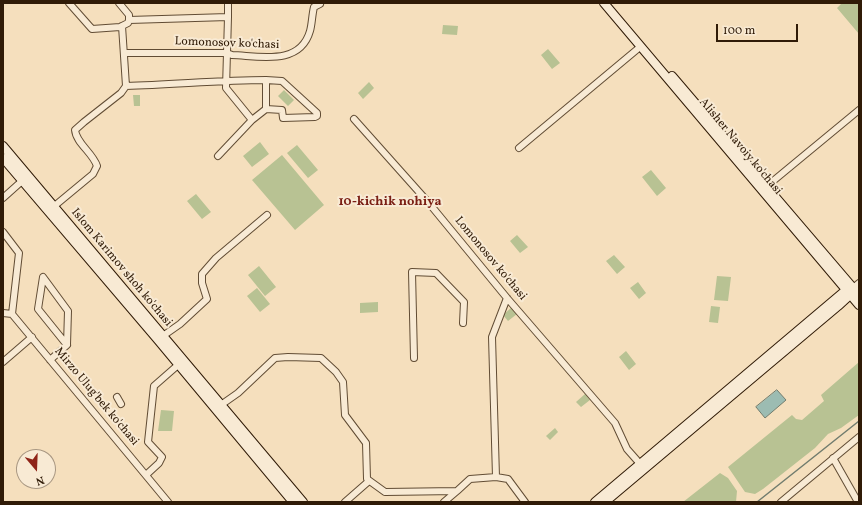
<!DOCTYPE html>
<style>
body{margin:0}
#map{position:relative;width:862px;height:505px;overflow:hidden;background:#f5dfbd;font-family:Vollkorn,serif}
canvas{display:block}
.frame{position:absolute;inset:0;border:4px solid #301b07;pointer-events:none}
.north{position:absolute;left:16px;top:449px;width:40px;height:40px;box-sizing:border-box;background:#f8ead4;border:1px solid #a89782;border-radius:50%;rotate:161deg;font-size:11px;font-weight:700;line-height:16px;text-align:center;color:#301b07}
.north::after{content:'';display:block;margin:auto;width:14px;height:18px;background:#8f2418;clip-path:polygon(50% 0,100% 100%,50% 72%,0 100%)}
.scale{position:absolute;left:716px;top:24px;width:82px;height:18px;box-sizing:border-box;border:2px solid #301b07;border-top:0;padding-left:5px;font-size:12px;line-height:14px;white-space:nowrap;color:#301b07;-webkit-text-stroke:3px #f8ead4;paint-order:stroke}
</style>
<div id="map">
<canvas width="862" height="505"></canvas>
<div class="frame"></div>
<div class="north">N</div>
<div class="scale">100 m</div>
</div>
<script>
const c = document.querySelector('canvas').getContext('2d');
c.lineJoin = 'round';
function fillPath(path, color) { c.fillStyle = color; c.fill(path, 'evenodd'); }
function stroke(path, color, width, dash) { c.strokeStyle = color; c.lineWidth = width; c.lineCap = dash ? 'butt' : 'round'; c.setLineDash(dash || []); c.stroke(path); }
function write(font, color, halo, rows, align = 'center') {
  c.font = font + ' Vollkorn,serif'; c.lineWidth = 4; c.setLineDash([]); c.textBaseline = 'middle'; c.strokeStyle = halo; c.fillStyle = color; for (const [text, x, y, turn = 0] of rows) {
    c.save(); c.translate(x, y); c.rotate((+turn || 0) * Math.PI / 180); c.textAlign = isNaN(turn) ? turn : align; if (halo) c.strokeText(text, 0, 0); c.fillText(text, 0, 0); c.restore();
  }
}
fillPath(new Path2D(`
 M842,3H859V34L837,8Z
 M443,25L458,26L457,35L442,34Z
 M548,49L560,63L552,69L541,55Z
 M369,82L374,88L363,99L358,93Z
 M284,90L294,100L288,106L278,96Z
 M133,95H140V106H134Z
 M260,142L269,154L252,167L243,156Z
 M297,145L318,170L308,178L287,153Z
 M282,155L324,205L295,230L252,180Z
 M651,170L666,188L657,196L642,177Z
 M196,194L211,212L202,219L187,201Z
 M517,235L528,247L520,253L510,241Z
 M614,255L625,267L617,274L606,261Z
 M259,266L276,287L265,296L248,275Z
 M717,276L731,277L728,301L714,300Z
 M638,282L646,293L639,299L630,288Z
 M257,288L270,304L260,312L247,296Z
 M378,302V312L360,313V303Z
 M711,306L720,307L718,323L709,322Z
 M512,307L517,314L508,321L503,315Z
 M626,351L636,364L629,370L619,357Z
 M859,362V415L841,428L828,434L815,448L763,489L755,494L745,492L728,467L792,415L796,419L802,420L824,401L821,395Z
 M585,394L590,400L581,407L576,402Z
 M161,410L174,411L172,431H158Z
 M555,428L558,432L550,440L546,436Z
 M720,473L728,478L737,491L736,502H683Z`), '#b8c293');
const water = new Path2D(`
 M777,390L786,400L765,418L756,407Z`);
fillPath(water, '#9cbcb2');
stroke(water, '#717c6e', 1);
stroke(new Path2D(`
 M757,502L859,421`), '#717c6e', 1.5);
const street = new Path2D(`
 M69,3L92,29L120,27L128,23L129,20L228,17V3
 M119,3L129,15V20
 M124,53H227L232,55C260,56 300,66 310,31C312,24 312,15 314,7L320,4
 M266,80L282,81L317,113V116L315,117L283,118L282,110L266,109Z
 M126,86C173,85 219,80 266,80
 M354,119L428,202L507,298L615,423L627,449L642,466
 M252,120L266,109
 M519,148L640,47
 M218,156L252,120L226,88L228,17
 M767,186L859,110
 M3,198L22,181
 M52,208L93,174L97,166C93,153 76,143 75,130L84,122L121,93L126,86L122,26
 M3,232L19,253L12,314
 M853,288L859,283
 M3,313L12,314L168,502
 M160,338L180,324L207,299L202,283V274L216,258L267,215
 M414,358L412,272L436,273L464,302L463,323
 M50,360L67,345L68,311L43,277L38,309L67,345
 M3,362L32,337
 M117,397L121,404
 M218,407L238,393L275,358L288,357L321,358L336,372L343,382L345,415L366,443L367,479L385,492L457,491L470,479L496,477L508,479L525,502
 M833,458L858,502
 M146,475L159,463L162,457L148,442L154,386L178,365
 M496,477L492,337L507,298
 M345,502L369,481
 M444,502L457,491
 M781,502L859,437`);
const secondary = new Path2D(`
 M604,3L859,305
 M672,76L859,295
 M3,146L303,502
 M3,158L158,340L293,502
 M595,502L846,290L851,289
 M605,502L838,306L850,295L852,291`);
stroke(street, '#614c34', 8);
stroke(secondary, '#301b07', 10);
stroke(street, '#f8ead4', 6);
stroke(secondary, '#f8ead4', 8);
write('12px', '#301b07', '#f8ead4', [
 ["Lomonosov ko'chasi",227,44,2],
 ["Alisher Navoiy ko'chasi",740,147,50],
 ["Lomonosov ko'chasi",490,259,50],
 ["Islom Karimov shoh ko'chasi",121,268,50],
 ["Mirzo Ulug'bek ko'chasi",96,397,50]
]);
write('bold 13px', '#7a1f14', '#f8ead4', [
 ["10-kichik nohiya",390,203]
]);
</script>
